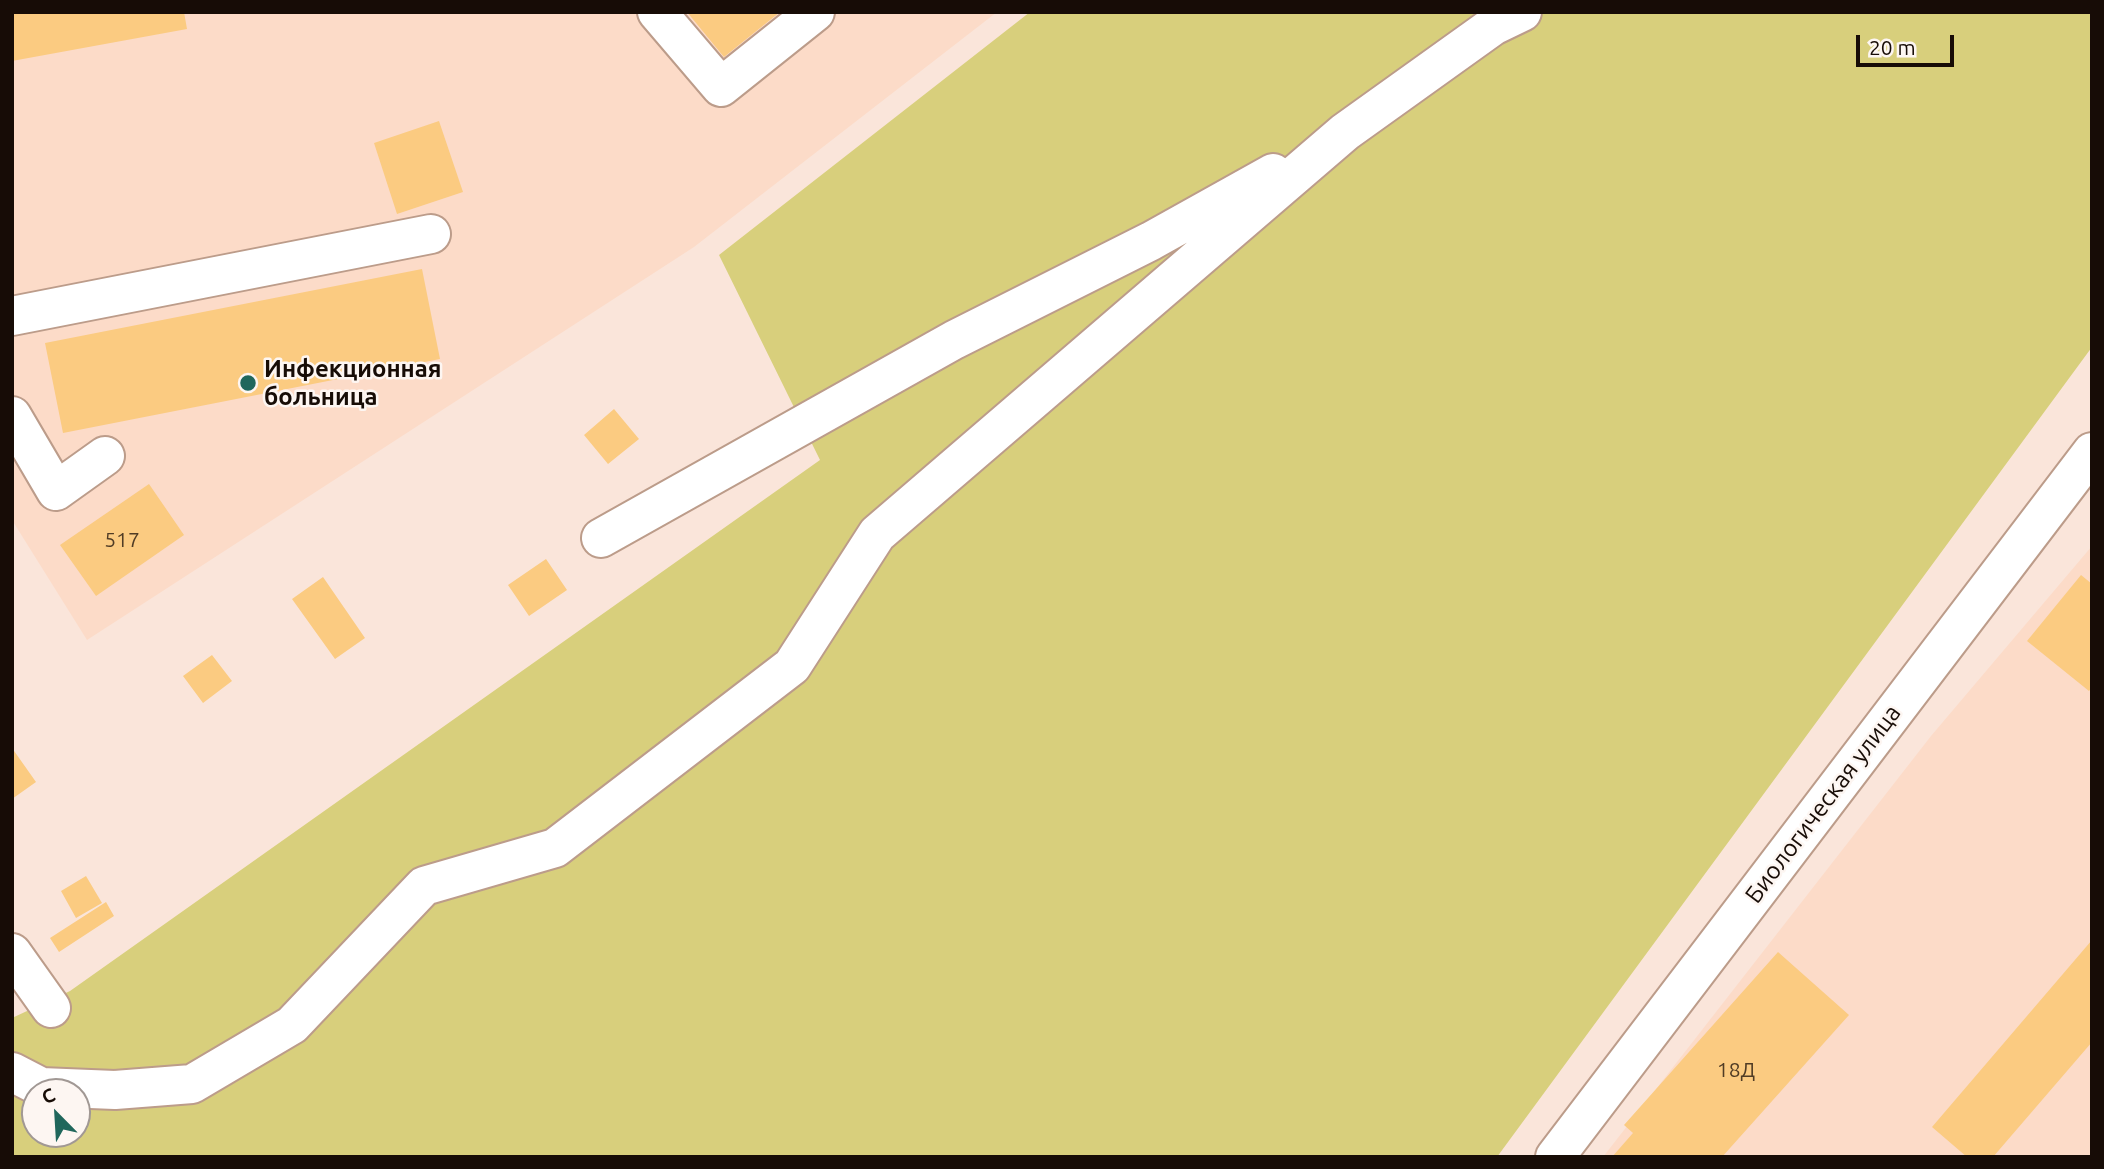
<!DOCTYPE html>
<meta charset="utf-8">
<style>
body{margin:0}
#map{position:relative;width:2104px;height:1169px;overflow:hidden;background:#fae5da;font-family:Ubuntu,sans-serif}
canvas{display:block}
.frame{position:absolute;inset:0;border:14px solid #170c06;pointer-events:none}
.north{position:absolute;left:21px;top:1078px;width:70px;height:70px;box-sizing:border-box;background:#fdf6f2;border:2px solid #a19894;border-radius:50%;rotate:336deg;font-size:19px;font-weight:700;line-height:28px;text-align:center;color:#170c06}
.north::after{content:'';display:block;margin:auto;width:24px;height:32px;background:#20675c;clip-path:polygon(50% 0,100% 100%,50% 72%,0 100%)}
.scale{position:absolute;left:1856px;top:35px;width:98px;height:32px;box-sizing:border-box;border:4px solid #170c06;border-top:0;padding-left:9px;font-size:21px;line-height:24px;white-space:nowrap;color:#170c06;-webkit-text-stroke:5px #fdf6f2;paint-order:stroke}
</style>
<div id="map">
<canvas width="2104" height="1169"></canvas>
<div class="frame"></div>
<div class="north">С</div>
<div class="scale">20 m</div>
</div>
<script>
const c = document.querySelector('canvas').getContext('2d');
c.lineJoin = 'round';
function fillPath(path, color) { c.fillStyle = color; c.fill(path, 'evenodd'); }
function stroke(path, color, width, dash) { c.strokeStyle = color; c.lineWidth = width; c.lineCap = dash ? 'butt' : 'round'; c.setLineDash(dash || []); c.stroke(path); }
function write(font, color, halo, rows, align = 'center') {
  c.font = font + ' Ubuntu,sans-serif'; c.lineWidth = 5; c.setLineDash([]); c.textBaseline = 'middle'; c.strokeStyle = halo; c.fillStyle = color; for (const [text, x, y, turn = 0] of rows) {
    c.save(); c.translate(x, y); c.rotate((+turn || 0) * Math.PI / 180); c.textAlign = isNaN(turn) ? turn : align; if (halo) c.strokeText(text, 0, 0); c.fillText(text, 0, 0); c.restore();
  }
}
fillPath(new Path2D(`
 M12,12H997L694,247L87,640L12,520Z
 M2092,546V1157H1603L1931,736Z`), '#fcdbc8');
fillPath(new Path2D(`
 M1030,12H2092V347L1497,1157H12V1018L70,991L820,460L719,255ZM35,1092H77V1134H35Z`), '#d8cf7c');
fillPath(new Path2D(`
 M12,12H184L187,29L12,61Z
 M687,12H780L724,57Z
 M439,121L463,192L397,214L374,143Z
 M422,269L440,359L63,433L45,343Z
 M614,409L639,439L608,464L584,435Z
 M149,484L184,535L96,596L60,545Z
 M546,559L567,590L529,616L508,585Z
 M2081,575L2092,584V687L2089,691L2027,641Z
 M323,577L365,638L335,659L292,599Z
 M212,655L232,681L203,703L183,676Z
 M12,748L36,782L12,799Z
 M86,876L102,903L76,918L61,891Z
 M106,902L114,916L59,952L50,938Z
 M2092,940V1042L1993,1157H1967L1932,1127Z
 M1778,952L1849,1015L1722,1157H1612L1633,1133L1624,1125Z`), '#fbcb81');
const minor = new Path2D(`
 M657,12L721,87L815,12
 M12,316L431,234
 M12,416L56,491L105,456
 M601,538L954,340L1151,241L1273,173
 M12,953L51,1008
 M12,1072L41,1087L115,1090L192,1084L292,1025L424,886L555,848L792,666L877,534L1345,132L1493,26L1522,12
 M1555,1157L2092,452`);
stroke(minor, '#bc9c8a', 42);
stroke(minor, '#fff', 38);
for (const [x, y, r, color] of [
 [248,383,9,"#20675c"]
]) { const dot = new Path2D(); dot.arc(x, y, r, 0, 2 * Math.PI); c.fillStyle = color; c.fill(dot); stroke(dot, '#fdf6f2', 2.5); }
write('21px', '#503c25', null, [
 ["517",122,540],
 ["18Д",1736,1070]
]);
write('bold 24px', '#170c06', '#fdf6f2', [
 ["Инфекционная",264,369],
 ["больница",264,397]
], 'left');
write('24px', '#170c06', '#fdf6f2', [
 ["Биологическая улица",1823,804,-53]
]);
</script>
